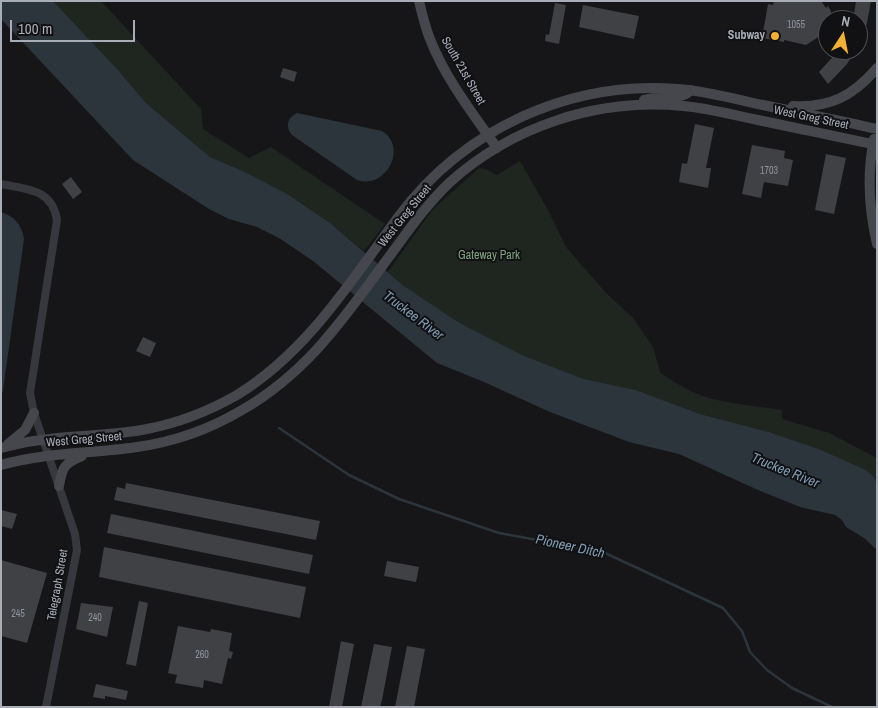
<!DOCTYPE html>
<style>
body{margin:0}
#map{position:relative;width:878px;height:708px;overflow:hidden;background:#161618;font-family:"Archivo Narrow",sans-serif}
canvas{display:block}
.frame{position:absolute;inset:0;border:2px solid #a8adb8;pointer-events:none}
.north{position:absolute;left:818px;top:10px;width:50px;height:50px;box-sizing:border-box;background:#111113;border:1px solid #4d4f55;border-radius:50%;rotate:11deg;font-size:14px;font-weight:700;line-height:20px;text-align:center;color:#a8adb8}
.north::after{content:'';display:block;margin:auto;width:18px;height:22px;background:#f2b134;clip-path:polygon(50% 0,100% 100%,50% 72%,0 100%)}
.scale{position:absolute;left:10px;top:20px;width:125px;height:22px;box-sizing:border-box;border:2px solid #a8adb8;border-top:0;padding-left:6px;font-size:15px;line-height:18px;white-space:nowrap;color:#a8adb8;-webkit-text-stroke:4px #111113;paint-order:stroke}
</style>
<div id="map">
<canvas width="878" height="708"></canvas>
<div class="frame"></div>
<div class="north">N</div>
<div class="scale">100 m</div>
</div>
<script>
const c = document.querySelector('canvas').getContext('2d');
c.lineJoin = 'round';
function fillPath(path, color) { c.fillStyle = color; c.fill(path, 'evenodd'); }
function stroke(path, color, width, dash) { c.strokeStyle = color; c.lineWidth = width; c.lineCap = dash ? 'butt' : 'round'; c.setLineDash(dash || []); c.stroke(path); }
function write(font, color, halo, rows, align = 'center') {
  c.font = font + ' "Archivo Narrow",sans-serif'; c.lineWidth = 4; c.setLineDash([]); c.textBaseline = 'middle'; c.strokeStyle = halo; c.fillStyle = color; for (const [text, x, y, turn = 0] of rows) {
    c.save(); c.translate(x, y); c.rotate((+turn || 0) * Math.PI / 180); c.textAlign = isNaN(turn) ? turn : align; if (halo) c.strokeText(text, 0, 0); c.fillText(text, 0, 0); c.restore();
  }
}
fillPath(new Path2D(`
 M53,1H101L201,109L203,129L249,158L271,147L385,224L364,251L330,223L289,195L243,171L210,157L146,103L119,71Z
 M520,161L548,210L566,247L606,293L633,318L653,347L660,372L663,375C672,380 681,386 690,391C719,404 751,405 782,410V419L829,433L877,458V484L874,477L866,470L819,449L769,432L700,414L636,390L584,379L522,355L458,322L404,286L388,272L432,210L479,168L488,170L497,175Z`), '#1e261f');
fillPath(new Path2D(`
 M1,1H53L119,71L146,103L210,157L243,171L289,195L330,223L404,286L458,322L522,355L584,379L636,390L700,414L769,432L819,449L866,470L874,477L877,484V550L864,538L846,527L842,520L835,515L800,507L758,490L679,454L629,442L550,412L484,382L437,363L313,261L279,238L257,227L229,219L209,209L133,160L1,19Z
 M297,113L382,131C409,148 385,190 357,180L292,135C285,126 287,118 297,113Z
 M1,212C14,216 22,225 24,239L3,390L1,395Z`), '#2c353c');
stroke(new Path2D(`
 M279,428L349,475L399,499L499,533L603,552L723,608L742,631L750,652L767,670L792,688L832,707`), '#2c353c', 2.5);
fillPath(new Path2D(`
 M774,1H821L826,8L828,6L831,11L830,20H828L827,35L822,38L820,36L806,45L784,40V42L762,38L768,4L773,5Z
 M856,1H871L867,23L859,47L858,20H853Z
 M555,3L566,5L559,44L545,41L546,34L549,35Z
 M583,5L639,16L634,39L579,27Z
 M839,50H856L847,64L828,84L819,72Z
 M283,68L297,72L294,82L280,77Z
 M695,124L714,128L706,168H711L708,188L679,182L682,163L687,164Z
 M752,145L785,151L784,158L793,160L788,186L764,182L761,198L742,194Z
 M826,154L846,158L834,214L815,210Z
 M71,177L82,192L73,199L62,184Z
 M143,337L156,343L150,357L136,351Z
 M126,483L320,521L316,540L114,500L117,487L125,489Z
 M1,510L17,514L12,529L1,526Z
 M111,514L313,555L309,574L107,533Z
 M104,547L306,587L300,618L99,577Z
 M1,560L47,573L27,643L1,636Z
 M387,561L419,567L416,582L384,576Z
 M139,601L148,603L136,666L126,664Z
 M81,603L113,607L107,637L76,629Z
 M178,626L210,632L211,629L232,633L229,651L233,652L231,659L228,658L222,684L204,680L203,688L175,683L177,675L168,673Z
 M341,641L354,644L342,707H329Z
 M374,644L392,647L382,700L380,707H361Z
 M407,646L425,649L414,707H395Z
 M96,684L128,691L126,700L105,696V699L93,697Z`), '#404145');
stroke(new Path2D(`
 M1,184C27,189 52,189 57,220L30,393L34,413L75,534L77,550L46,707`), '#37383d', 8);
stroke(new Path2D(`
 M419,1C422,14 425,27 430,39C445,78 473,114 497,148
 M644,100C649,99 655,97 660,97C671,95 682,100 691,90
 M793,106C830,108 853,96 877,68
 M874,139C867,173 869,210 877,244
 M8,444L25,430L34,413
 M1,448C14,445 28,441 41,440C76,435 112,436 147,429C178,423 209,411 237,395C307,352 351,281 399,216C464,129 570,80 678,89C706,91 735,99 763,105C801,113 839,120 877,129
 M1,465C46,452 91,454 137,447C173,442 210,429 242,410C312,370 350,309 397,246C413,224 429,202 449,183C512,126 597,98 683,106C708,108 733,115 758,120C797,128 837,137 877,145
 M59,486C62,468 64,463 82,456`), '#45474d', 10);
for (const [x, y, r, color] of [
 [775,36,5,"#f2b134"]
]) { const dot = new Path2D(); dot.arc(x, y, r, 0, 2 * Math.PI); c.fillStyle = color; c.fill(dot); stroke(dot, '#111113', 2); }
write('10px', '#8e929b', null, [
 ["1055",796,25],
 ["1703",769,171],
 ["245",18,614],
 ["240",95,618],
 ["260",202,655]
]);
write('bold 12px', '#a8adb8', '#111113', [
 ["Subway",765,36]
], 'right');
write('12px', '#a8adb8', '#111113', [
 ["South 21st Street",463,71,60],
 ["West Greg Street",811,118,12],
 ["West Greg Street",405,216,-51],
 ["West Greg Street",84,440,-5],
 ["Telegraph Street",58,585,-80]
]);
write('12px', '#7fa381', '#111113', [
 ["Gateway Park",489,256]
]);
write('italic 14px', '#7f9bb3', '#111113', [
 ["Truckee River",413,316,37],
 ["Truckee River",785,471,22],
 ["Pioneer Ditch",570,547,12]
]);
</script>
